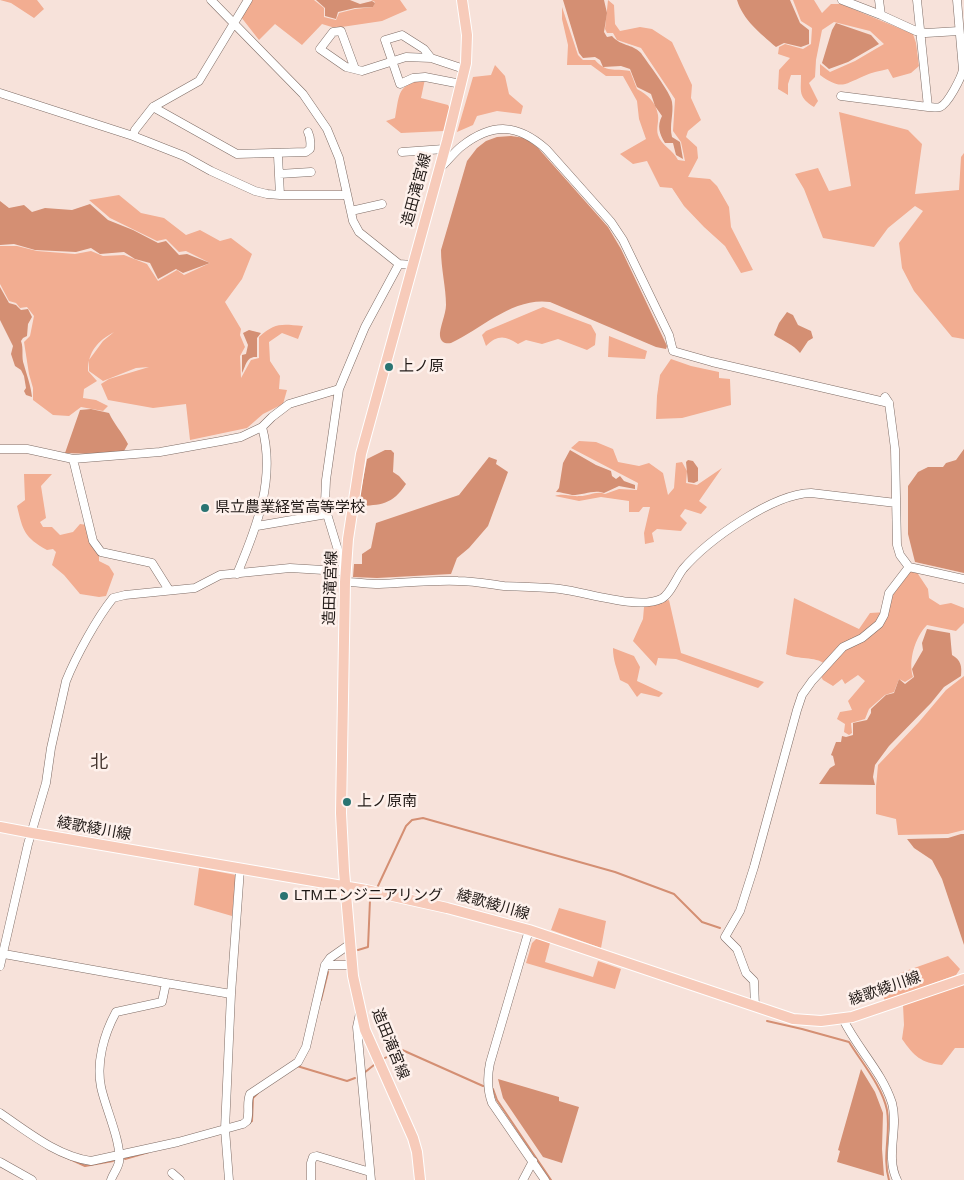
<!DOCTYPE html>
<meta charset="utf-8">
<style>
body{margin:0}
canvas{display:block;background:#f7e2da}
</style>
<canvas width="964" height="1180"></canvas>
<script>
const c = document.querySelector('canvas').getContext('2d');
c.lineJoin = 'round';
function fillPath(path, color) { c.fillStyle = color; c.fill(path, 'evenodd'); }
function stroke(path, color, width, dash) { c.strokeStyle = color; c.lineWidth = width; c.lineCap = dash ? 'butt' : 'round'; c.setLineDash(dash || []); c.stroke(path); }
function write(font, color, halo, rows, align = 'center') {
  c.font = font + ' Arial,"Noto Sans JP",sans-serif'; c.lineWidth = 5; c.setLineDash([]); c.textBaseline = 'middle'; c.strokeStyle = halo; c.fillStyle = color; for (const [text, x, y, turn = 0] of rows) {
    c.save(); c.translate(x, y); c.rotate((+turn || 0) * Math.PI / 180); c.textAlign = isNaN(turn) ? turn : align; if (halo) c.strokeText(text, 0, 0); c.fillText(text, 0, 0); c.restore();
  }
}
fillPath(new Path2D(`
 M0,0H37L44,9L34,18L11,3Z
 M251,0H314L324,8V17L336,20L339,13L355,9L373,7L375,2L371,0H400L407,10L382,21L335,28L322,24L302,45L275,24L259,40L241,17Z
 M608,0L614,5L615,24L620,31L640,27L652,29L672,42L692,85L691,98L701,120L688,131L686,137L697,147L698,158L688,177L710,179L717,186L729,207L731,227L753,270L741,273L725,246L704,227L684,206L672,188L660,187L647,161L633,164L620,154L646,139L639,119L637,101L623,76H606L591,65H567L568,45L562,19V7L578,55L583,60H595C606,73 614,68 630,71L637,89C648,95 656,102 658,115C659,122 656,128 658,135C661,145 673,150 678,160L685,161L681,142L673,131L675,99L641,48L617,40L613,33H607L605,29Z
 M793,0H814L822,13L831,4H841L913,34L916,43L919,66L911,73L893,78L888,69C880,71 872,72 864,76C843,85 841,90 820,75V64L830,72L855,61L884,44L870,31L834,22L822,30L816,60L815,77L809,83L818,101L814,107C798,97 801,92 801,75H791L788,84V95L778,89L779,70L790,58L778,54L779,47L785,44L803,49L811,44L812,28L801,21Z
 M495,65L505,76L509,94L523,106L521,114L497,111L477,116L473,125L457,132L473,77L491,75Z
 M425,79L421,98L448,105L451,111L444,131L401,133L386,121L395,118C400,91 397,86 425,79Z
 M839,112L908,130L922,144L915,194L959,190L961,157L964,153V339L952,337L914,291L902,268L899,243L923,211L915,206L888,228L874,247L823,238L804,189L795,174L818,168L829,191L851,186Z
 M119,195L141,213L164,218L186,235L200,230L220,241L231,238L252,254L242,279L225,302L241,329L240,335L245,347L240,356L241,378L251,360L259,358V337C275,322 282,324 303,326L298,339L282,333L269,342L270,361L280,376L279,389L287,390L283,404L263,414L247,428L190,440L186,404L153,408L108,400L101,384L109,379L149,367L136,368L103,381L89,371V360L103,341L114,332C98,341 88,351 88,371L97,381L84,389L83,398L96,400L108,406L103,411L81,407L69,416L53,415L33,400V388L29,374L24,342L30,336L34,316L27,307L20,308L16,303L9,301L0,284V246H17L37,251L75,254L91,251L103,256L124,255L147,264L158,281L177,270L184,275L210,263L186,251L179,252L166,239L157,241L110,218L89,200Z
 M543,307L591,325L596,334L595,345L587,350L558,339L542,344L526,340L518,344C505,335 497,335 486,346L482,335L486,331Z
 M609,336L647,351L645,359L608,357Z
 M671,359L691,366L719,372V378L730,379L731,405L682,418L656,419L657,396L660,375Z
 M579,441L596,442L613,449L618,462L639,466L649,463L663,473L668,495L674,488L676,463L682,462L687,471L686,483L697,485L722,468L699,501L707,507L701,514L685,509L680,516L687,523L681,531L657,529L652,533L654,542L645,544L644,533L650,507H643L639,512H629V501L601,497L579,501L555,496C563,493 572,497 580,496C589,496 597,490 605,494L619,489L637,490L638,483L571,448Z
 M24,474H52L41,486L46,518L40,522L43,527H52L60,535L73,532L80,524L87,525L89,541L99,554V561L109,566L114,574L106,596L99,597L80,594L64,575L52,565L56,552L53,549L47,550C24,537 23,531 17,506L25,500Z
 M916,571L928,589L929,598L940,605L951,603L964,608V623L956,631L927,625C915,637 908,661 913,677L905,682L899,679L894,692L885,695L869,709L865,719L851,723L852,733L849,735L844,732L845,724L837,719L840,712L852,710L848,701L865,681L858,675L845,684L842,679L833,686L823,680L818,672L825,664C815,656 798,660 786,654L794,598L859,629L870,613L886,612L891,593L908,572Z
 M669,600L681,653L764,682L758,688L676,659L658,658L656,666L633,641L643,619L644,607Z
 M613,648L634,656L640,667L637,681L663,693L659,697L641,693L637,697L628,684L620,680C617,668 613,661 613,648Z
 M964,676V830L948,834L898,835L896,819L876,814V787L878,765L919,722L946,690Z
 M199,868L236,875L232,916L194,905Z
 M559,908L606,921L601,948L551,930Z
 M537,938L550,943L545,962L593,977L598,961L621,969L615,989L526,963L532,943Z
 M948,956L960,969L956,975L885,1001L881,991L900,973Z
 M964,983V1048H955L942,1065C921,1063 914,1056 902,1039L904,1025L903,1005L931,993Z`), '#f2ad91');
fillPath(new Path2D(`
 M316,0H350L360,4L372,1L375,3L373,7L355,8L338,12L336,19L325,16V8Z
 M563,0H604L607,13L604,32L607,37L612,36C622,47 631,43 641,53C647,62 671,93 672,102C674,114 669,125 672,137L680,142L683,159L676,155L673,143H665C659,133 657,126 662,116L655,106L651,94L637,87L630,69L621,66L603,67L600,60L595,57L583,58L579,53Z
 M737,0H790L800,23L809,30V44L801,47L784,43L776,47C760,33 743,20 737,0Z
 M836,23L871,35L879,44L848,62L829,69L822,63L832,30Z
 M511,136L525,138L538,148L608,227L621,249L667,346L666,349L656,347L550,302C513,297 483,328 451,343C446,344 441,343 440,336C439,329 446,314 446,305C446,287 441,269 441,250L467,161L477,148L486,141L497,137Z
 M0,201L9,208L24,205L32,212L45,208L72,210L90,204L108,220L133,230L158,243L166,241L179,255L187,254L210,263L183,273L176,269L158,279L150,263L135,259L124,252L100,254L91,248L76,252L35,250L14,244L0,245Z
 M0,287L9,303L16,305L21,310L28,309L32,317L28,324L27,336L23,338L21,341C24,349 21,357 24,365C27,376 31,386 32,397L26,395L24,391L26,388L24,376L21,370L15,366L11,354L13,346L0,320Z
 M787,312L793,315L798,325L811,331L813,338L808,341L800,353C793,344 783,341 774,335L779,323Z
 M249,330L261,333L257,338V357C246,356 246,366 242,373V355L246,354L248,345L243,333Z
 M91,409L109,413C114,424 122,432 128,444L124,451L95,454L65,453L80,410Z
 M964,449V573L915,562L908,534V486L918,472L928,467H943L946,463L956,460Z
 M385,450H391L394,453L393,472L399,476L406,484C392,505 381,505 358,506L367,459Z
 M570,450L596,465L611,471L612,476L616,479L620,476L624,481L635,485V489L619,486L604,493C594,489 584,495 572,495C567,494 561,492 556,492L559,488L563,463Z
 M489,457L497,460L496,464L508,472L488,526L469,548L457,558L451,574L377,578L353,577L354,564H362V554L371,548L376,523L459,495Z
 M688,460L693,461L698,468V481L694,483L688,482L686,462Z
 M927,629L950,633L952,655C961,660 962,666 961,676L944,687L931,703L889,746L875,765L873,777L875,785L819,784L830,768L835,765L833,756L831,755L836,742H841L842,736L846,737L853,735V723L867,720L871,713V709L886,695L894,693L899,679L905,684L914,677L912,669L923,650L922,643Z
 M961,834H964V945L942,879L932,860L914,848L907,839L948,838Z
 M861,1069L875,1092L883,1113L882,1149L884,1176L837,1162L840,1151L838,1150Z
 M498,1079L559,1097V1101L579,1107L562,1163L543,1157L503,1098Z`), '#d48f73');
stroke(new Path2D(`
 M377,888L406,826L412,820L423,818L615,872L674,894L702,922L720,928
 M358,950L368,947L370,900
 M321,1000L328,972
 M767,1021L802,1029L849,1042C862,1063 882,1086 887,1110C891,1134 882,1157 889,1180
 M385,1058L400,1049L483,1086
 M297,1066L347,1081L355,1078
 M364,1073L374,1065
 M493,1089L497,1100L551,1180
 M248,1124L252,1121L253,1098L258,1093
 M59,1154L85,1166L113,1161
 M125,1159L149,1152`), '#d48f73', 2);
const minor = new Path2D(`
 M211,0L303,94L327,129L339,158L353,221L359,232L399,264L412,265
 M842,0L881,15L916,31L926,33L959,31
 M879,0L881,15
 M917,0L928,107
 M431,58L424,49L402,35L385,40L400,84L413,78L425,77L461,84
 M355,69L341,31L333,32L320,49L346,67L362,71L406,57L431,58L464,69
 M0,93L133,136L184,156L211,171L255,191L267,194L280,195H346
 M841,96L928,107C932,107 937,108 940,107C948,104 961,78 963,70L957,0
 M153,107L237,154L306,152L310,149C311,142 311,138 308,132
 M133,136L135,130L153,107L199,81L248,0
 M402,152L444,149
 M278,156L280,195
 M440,168C448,161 454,152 462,146C493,122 518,124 546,149L611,222L623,240L669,335L673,351L712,362L889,403
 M279,174L311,172
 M351,211L382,204
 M885,397L889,403L895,449L897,545L900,555L909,567L964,579
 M0,449H27L73,459L160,452L221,441L241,437L262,427L272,417L289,404L339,389
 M73,459L93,541L101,552L152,563L169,590
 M257,526L327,514
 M344,570L327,514L325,503L326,480L339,389L365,327L399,264
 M237,574C257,527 276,478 262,427
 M345,582C356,582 367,584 379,584C405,583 432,580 458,581C473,581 489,584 504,586C522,587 542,587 560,589C586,592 638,610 661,599C670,595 676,578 683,569C708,540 772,494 811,493L896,503
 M529,930L490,1063C487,1077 487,1089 492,1103L545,1180
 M4,954L166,983
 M325,965H352
 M0,966L28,844L46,783L51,748L66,681C76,656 97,618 113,598L125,595L195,588L220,575L290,568L340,571L345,574
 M755,1007L754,981L746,973L737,949L725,937L740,911L754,867L797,710L802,695L812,681L843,647L862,638L879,624L884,615L889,593L909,567
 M360,1013L357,1027L371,1180
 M843,1019C857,1048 882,1072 892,1103C899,1128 885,1156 897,1180
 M0,1113C28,1132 57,1156 91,1161L178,1142L243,1124L247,1121C250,1112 246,1103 250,1094L298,1062L306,1047L325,965L330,958L350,944
 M0,1162L32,1180
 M172,1173L180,1180
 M111,1180C113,1174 118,1168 119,1162C122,1143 105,1107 101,1087C96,1062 104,1034 116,1012L162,1002L166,983L231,994L240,869
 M229,1180L225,1129L231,994
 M311,1180V1163L313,1157L317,1156L370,1172
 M523,1180L533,1161`);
const major = new Path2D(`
 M0,827L32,833L366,890L447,908L529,930L793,1019L821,1021L852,1017L964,979
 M420,1180L417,1152L413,1138L365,1030L353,976L344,871L341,813L345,582L348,539L361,454L447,141L466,63L467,35L462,0`);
stroke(minor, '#7f6d66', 9);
stroke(major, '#fff', 12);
stroke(minor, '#fff', 8);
stroke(major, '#f7cbba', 10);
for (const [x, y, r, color] of [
 [389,367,5,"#2a7472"],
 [205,508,5,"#2a7472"],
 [347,802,5,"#2a7472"],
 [284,896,5,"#2a7472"]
]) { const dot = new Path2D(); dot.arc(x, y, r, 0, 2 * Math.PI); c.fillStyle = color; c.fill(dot); stroke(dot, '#fef1ec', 2); }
write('15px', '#201916', '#fef1ec', [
 ["造田滝宮線",417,190,-75],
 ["造田滝宮線",331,588,-88],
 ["綾歌綾川線",94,829,10],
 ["綾歌綾川線",493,905,16],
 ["綾歌綾川線",885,989,-19],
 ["造田滝宮線",390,1044,68]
]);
write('15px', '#201916', '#fef1ec', [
 ["上ノ原",399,367],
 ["県立農業経営高等学校",215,508],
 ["上ノ原南",357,802],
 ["LTMエンジニアリング",294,896]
], 'left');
write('18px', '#45352f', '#fef1ec', [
 ["北",99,763]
]);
</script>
